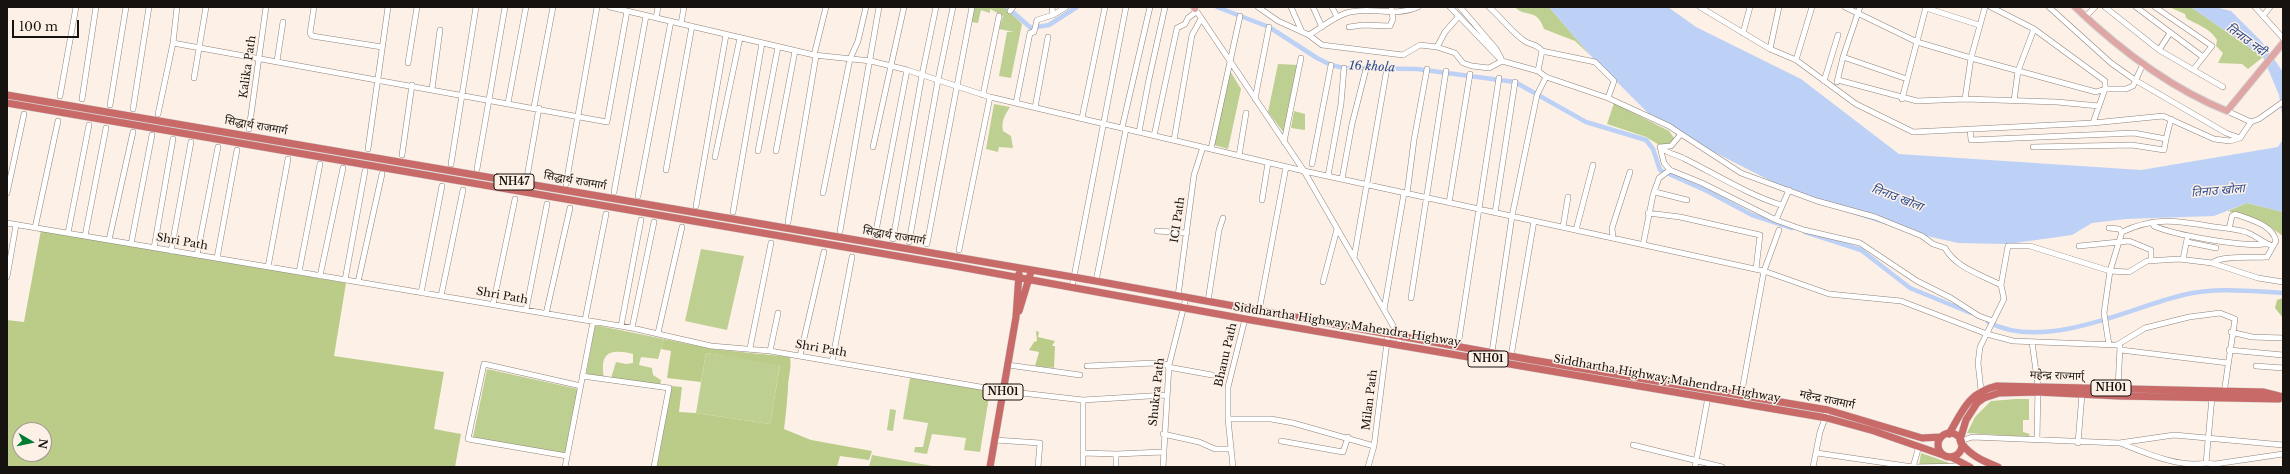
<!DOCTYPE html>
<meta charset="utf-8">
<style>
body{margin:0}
#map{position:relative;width:2290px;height:474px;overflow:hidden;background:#fdf1e7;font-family:"Libre Baskerville",serif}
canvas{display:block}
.frame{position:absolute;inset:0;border:8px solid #16120f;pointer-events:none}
.north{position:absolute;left:12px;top:422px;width:40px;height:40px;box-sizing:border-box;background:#fdf1e7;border:1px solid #a19891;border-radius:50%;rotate:99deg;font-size:11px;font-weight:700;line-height:16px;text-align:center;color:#16120f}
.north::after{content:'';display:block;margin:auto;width:14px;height:18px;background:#007b32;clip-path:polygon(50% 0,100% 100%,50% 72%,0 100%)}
.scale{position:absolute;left:12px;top:20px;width:67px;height:18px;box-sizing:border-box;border:2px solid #16120f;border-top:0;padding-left:5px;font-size:12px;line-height:14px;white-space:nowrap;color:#16120f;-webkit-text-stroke:3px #fdf1e7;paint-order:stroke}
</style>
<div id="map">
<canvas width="2290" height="474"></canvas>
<div class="frame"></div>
<div class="north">N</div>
<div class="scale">100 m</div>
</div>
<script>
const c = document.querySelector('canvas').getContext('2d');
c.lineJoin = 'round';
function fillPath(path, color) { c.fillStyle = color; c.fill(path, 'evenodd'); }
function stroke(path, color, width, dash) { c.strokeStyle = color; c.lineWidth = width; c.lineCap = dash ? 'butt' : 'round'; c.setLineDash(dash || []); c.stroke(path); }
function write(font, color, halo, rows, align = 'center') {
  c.font = font + ' "Libre Baskerville","Noto Sans Devanagari",serif'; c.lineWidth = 3; c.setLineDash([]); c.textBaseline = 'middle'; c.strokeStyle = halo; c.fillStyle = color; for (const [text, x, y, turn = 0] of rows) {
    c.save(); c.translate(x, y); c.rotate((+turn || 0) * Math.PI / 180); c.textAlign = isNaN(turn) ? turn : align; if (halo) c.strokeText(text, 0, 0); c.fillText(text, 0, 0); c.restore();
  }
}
fillPath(new Path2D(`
 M974,7H1005L1022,24L1011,78L999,76L1007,32H1014L999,29L1003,16L990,9V13L981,10L978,23L971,22Z
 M1515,7H1549L1591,56L1575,41L1544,29C1537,7 1524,18 1515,7Z
 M2169,7H2191L2263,57L2248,69L2242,64L2218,63L2223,53L2216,46L2217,40C2210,28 2197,25 2186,18L2185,14Z
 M1278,64L1298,65L1284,133L1268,112Z
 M1230,71L1241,89L1228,149L1214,145Z
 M1614,103L1669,131L1674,138L1669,145L1661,146L1646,137L1607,124Z
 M994,104L1010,107C1005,115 1001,121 1003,131L1011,136L1013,148L999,147L998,152L986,149Z
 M1294,111L1305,114V130L1291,128Z
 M2247,203L2283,212V236L2270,227L2228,211Z
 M701,249L744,256L727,330L685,321Z
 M595,325L664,339L658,359L641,357L639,365L652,368L653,375L661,380L660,385L611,378L616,362L626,364L633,363V354C612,349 599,351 604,377L586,375Z
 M706,353L780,364L770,424L696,413Z
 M487,369L578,389L566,454L473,437Z
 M910,378L990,391L980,452L964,450L966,438L932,434L927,454L914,452L915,447H923L928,423L903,419Z
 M2016,399H2029V420H2023V432L2030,434L2028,437L1967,433L1975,417L1991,401Z
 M890,409L896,410L893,431L887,430Z
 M1921,453L1958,466H1919Z
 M872,455L938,467H869Z`), '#becf92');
fillPath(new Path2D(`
 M41,230L346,283L334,356L444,372L434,429L461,434L455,467H7V320L24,322ZM20,430H44V454H20Z
 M2283,298V318L2275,308L2277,300Z
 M1036,331L1039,332L1038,337L1055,341L1052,346H1055L1054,368L1035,366L1039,352L1029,350L1034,342L1037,341Z
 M664,339L712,349L790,357C792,368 788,377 788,388C787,402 786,415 784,429L811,440L872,451L869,460L840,456L837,467H657L671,386L682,387L679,412L696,413L770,424L780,365L706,353L701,382L667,378L671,351L661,349Z`), '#bacc88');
fillPath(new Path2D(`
 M1549,7H1668L1696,27L1801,79L1899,154L2141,170L2278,147L2283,139V212L2247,203L2214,216L2126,219L2092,223L2072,235L2008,244L1958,243L1909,232L1808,200L1659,124L1591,56Z
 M2191,7H2215L2231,11L2262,42L2283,72V121L2279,95L2263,57Z`), '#bdd1f6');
stroke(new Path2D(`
 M1007,7L1031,28L1049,25L1077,7
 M1217,7L1269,27L1317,58L1331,65L1344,68L1417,69L1515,82L1586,122L1646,140L1653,149L1660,170L1707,191L1752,215L1792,228
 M1805,232L1861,250L1910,288L1971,313
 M1988,322C2045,352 2125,309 2183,295C2215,287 2250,291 2283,293`), '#bdd1f6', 4.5);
const minor = new Path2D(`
 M177,7L173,43L607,122L627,11
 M314,7L310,33L312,36L382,47
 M610,7L814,55L871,61L907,70L990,97L1304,171L1764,271L1829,294L1901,301L1987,334L2013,341L2117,345L2145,328L2189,317L2220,313L2235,319L2224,393
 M1052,7L1053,15
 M1258,7L1278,21L1309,35C1321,28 1336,15 1350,12C1375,6 1391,18 1418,7
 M1291,7L1302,32
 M1313,7L1322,27
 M1332,7L1337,17
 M1450,7L1502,61
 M1460,7L1496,49L1501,58
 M1489,7C1502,18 1512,33 1526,42C1532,45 1538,45 1542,51L1595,62L1614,81L1608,98L1669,126L1681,134L1671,146L1660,147
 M1700,7L1770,49L1796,60L1856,104L1913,132L2093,123L2163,116L2214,139L2230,141L2240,138L2251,122
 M1845,7L1917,42L1971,58L2096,92L2105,89
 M1991,7L2034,29L2105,81V89H2126L2133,86L2143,64
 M2049,7L2111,63L2135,80L2226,133L2240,138
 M2105,7L2159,50L2223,87
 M2136,7L2203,57
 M2155,7L2212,46L2193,70
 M2255,7L2283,38
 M1926,8L1979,25
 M1195,9L1304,171L1399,336V344
 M1010,11L1013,7
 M2263,16L2270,7
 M2085,17L2095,7
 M656,18L658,7
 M681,24L684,7
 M1349,27L1363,25L1390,26L1393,19L1391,7
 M1743,33L1750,7
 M1309,35L1322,45L1403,55L1420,45L1437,47L1455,53L1463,63L1472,66L1489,68L1502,61L1538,71L1546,77L1608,98
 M1437,47L1445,32L1459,16
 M1770,49L1779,7
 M2159,50L2170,33
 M814,55L826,7
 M1843,57L1907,79
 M1796,60L1812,7
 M277,61L283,22
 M408,63L417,7
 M1538,71L1542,51
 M194,78L206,7
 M1838,80L1917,101L1965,99L2057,102L2099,106
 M1824,81L1838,35
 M1837,82L1843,57L1860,7
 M432,89L440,30
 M983,95L999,16
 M60,96L76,7
 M82,99L96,7
 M1255,99L1269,27
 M1902,99L1926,7
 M1965,99L1971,58L1985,7
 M2014,101L2018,71L2034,29
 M508,103L526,7
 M1016,103L1030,33L1034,32L1037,20L1053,15L1066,7
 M110,105L126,7
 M534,107L553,7
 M1035,108L1048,37
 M133,109L149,7
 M2227,111L2251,122L2259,119L2283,102
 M158,114L173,43
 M1082,118L1105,7
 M2093,123L2105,89
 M1122,128L1150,7
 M249,129L266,7
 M1970,129L1971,140L2134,133L2166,139L2171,119
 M1139,132L1149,79L1165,7
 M1681,134L1741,173L1817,201L1875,217L1922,236L1933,244L1945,248C1956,268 1982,275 2001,285L2004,299L1980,347L1978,363L1981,390
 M1154,136L1177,28L1185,24L1188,18L1196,12
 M1174,140L1192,35L1201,19
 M1284,142L1301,58
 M873,147L904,7
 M1660,147L1664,163L1670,170L1702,183L1776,220L1804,230L1860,243L1917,281L1951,298L1979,316L1993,321
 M1660,147C1667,154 1677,154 1685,159C1717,175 1747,194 1781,205
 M2033,147L2132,145L2164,150L2166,139
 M368,149L388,7
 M1211,149L1240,16
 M758,151L778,47
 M776,151L795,51
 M402,155L412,85
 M1239,156L1246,113
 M715,157L740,38
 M451,164L476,7
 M1312,164L1331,65
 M477,169L505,7
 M666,170L692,26
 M1328,176L1341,104L1344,68
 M527,177L539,108
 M1342,179L1352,124L1366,69
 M566,184L597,7
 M614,192L646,16
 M1655,192L1687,200
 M7,193L24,114
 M823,193L850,59L858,41L866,7
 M1407,194L1414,140L1427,69
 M638,196L671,21
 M1262,200L1268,163
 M1449,203L1470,74
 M696,206L726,35
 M733,212L762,43
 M1495,213L1515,82
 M1648,213L1680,217L1760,235L1756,269
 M1776,220L1789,190
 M788,222L816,56
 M2152,222L2154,226C2174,235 2243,247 2264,244
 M7,223L632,328L711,346L770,351L992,389
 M1563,227L1568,197
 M35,228L58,121
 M2109,228L2119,229L2122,232L2110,271L2129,272L2147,261L2179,259L2212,263L2258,278L2283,282
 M1576,230L1593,165
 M840,231L879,7
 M1157,231L1187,233
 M2122,232C2156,216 2179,221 2215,227C2225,228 2236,229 2246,232C2255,235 2263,243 2273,246
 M68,233L89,125
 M85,236L106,128
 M875,236L907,70
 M1613,238L1612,228L1630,172
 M893,239L922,75L936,7
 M109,240L133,132
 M909,242L938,80L953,7
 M2187,242L2216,248
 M131,244L152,135
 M927,244L972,7
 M1643,245L1653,195L1659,178L1670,170
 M2079,246L2129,241L2151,250V261
 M154,248L173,139
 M959,250L990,97
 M171,251L191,142
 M197,255L218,147
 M217,258L237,150
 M1354,258L1387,68
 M2183,259L2187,239
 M2212,263C2221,255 2254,258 2267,257L2276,241C2273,225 2249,219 2235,214L2232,216L2229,229
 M268,267L288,159
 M299,272L320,164
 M320,276L343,168
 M7,277L16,225
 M345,280L365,171
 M1096,281L1126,129
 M358,282L382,174
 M1323,282L1337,229
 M2001,285L2008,246H2030L2110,271L2104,313L2109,345
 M1072,287L1126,7
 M421,293L442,186
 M441,296L463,190
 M1178,296L1194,175L1203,147
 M1411,298L1446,71
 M1208,301L1219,230L1223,218
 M493,305L515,199
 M526,310L547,204
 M1384,310L1404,193
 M1259,311L1286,167
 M546,314L570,208
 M585,320L606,214
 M621,326L641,220
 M632,328L654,222
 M2231,332L2252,337L2283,338
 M658,333L682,227
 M2032,342L2038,386L2037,440
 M1458,346L1499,78
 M750,348L771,243
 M2121,350L2228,363
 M2229,350L2283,355
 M770,351L778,313
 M1492,352L1512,216L1537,95L1546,77
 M800,356L824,252
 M1511,356L1534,221
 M832,362L852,257
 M1008,365L1080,375
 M1087,366L1154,363L1169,365
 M2256,366L2283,368
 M1168,367L1212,375
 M582,376L669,388L654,467
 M2118,388L2120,347
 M1004,391L1083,400L1166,395
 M1741,396L1764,271L1779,230
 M2212,397L2206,463L2215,464L2214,467
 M1083,400V467
 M1228,419H1271L1293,423L1374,446
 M1163,434L1199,442L1215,449H1230
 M995,440L1040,443L1038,467
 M1281,441L1343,452L1348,437
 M1961,441L1972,437L2119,443L2174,435L2283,445
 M2078,443L2082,394
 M2120,443C2146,453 2178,468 2206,463
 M1633,445L1722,467
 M1083,453L1116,454V467
 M1817,453L1913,467L1967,466
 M1116,454L1163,452
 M567,456L468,439L484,364L581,386
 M2215,464L2283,454
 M565,467L593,322
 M1163,467L1169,365L1186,298
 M1233,467L1228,419V387L1245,319
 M1368,467L1374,446L1388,334
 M1695,467L1708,397
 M1813,467L1820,432L1828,410
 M1913,467L1919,446`);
const major = new Path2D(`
 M1194,7L1195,9
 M2075,7C2120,50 2170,88 2227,111L2283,43`);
const highway = new Path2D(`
 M7,95L1096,281L1532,360L1828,410L1922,438L1941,437
 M7,103L955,266L1245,319L1827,418L1874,431L1943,455
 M1019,311L1030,275
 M1938 445a12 12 0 1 1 24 0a12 12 0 1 1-24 0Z
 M1949,434C1963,410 1968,393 1997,386L2263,392L2283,397
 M1960,440L1966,420L1977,403L1984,398L1999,393L2037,392L2118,396L2279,399
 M1961,443C1971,456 1983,461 1998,467
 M1951,457L1970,467
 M990,467L1016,317L1019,274`);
stroke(minor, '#8e827a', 6);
stroke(major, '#d5d4d4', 8);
stroke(highway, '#d5d4d4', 8);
stroke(minor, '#fff', 5);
stroke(major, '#dea6a4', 6);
stroke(highway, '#c86a68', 7);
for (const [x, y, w] of [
 [514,182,40],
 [1488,359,40],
 [2111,388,40],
 [1003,392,40]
]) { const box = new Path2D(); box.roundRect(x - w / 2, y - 8, w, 16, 3); c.fillStyle = '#fdf1e7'; c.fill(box); stroke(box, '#16120f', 1); }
write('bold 10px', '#16120f', null, [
 ["NH47",514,182],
 ["NH01",1488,359],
 ["NH01",2111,388],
 ["NH01",1003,392]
]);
write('11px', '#16120f', '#fdf1e7', [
 ["Kalika Path",248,67,-82],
 ["सिद्धार्थ राजमार्ग",256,126,10],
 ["सिद्धार्थ राजमार्ग",575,181,10],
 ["ICI Path",1178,220,-82],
 ["सिद्धार्थ राजमार्ग",894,236,10],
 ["Shri Path",182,242,10],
 ["Shri Path",502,296,10],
 ["Siddhartha Highway;Mahendra Highway",1347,325,9],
 ["Shri Path",821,349,10],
 ["Bhanu Path",1226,355,-77],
 ["महेन्द्र राज्मार्ग्",2057,376,2],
 ["Siddhartha Highway;Mahendra Highway",1667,379,10],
 ["Shukra Path",1157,392,-84],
 ["Milan Path",1370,400,-83],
 ["महेन्द्र राजमार्ग",1827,400,12]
]);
write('italic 12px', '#294c91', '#fdf1e7', [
 ["तिनाउ नदी",2246,40,36],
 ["16 khola",1372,67,3],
 ["तिनाउ खोला",2218,191,-5],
 ["तिनाउ खोला",1897,198,21]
]);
</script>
